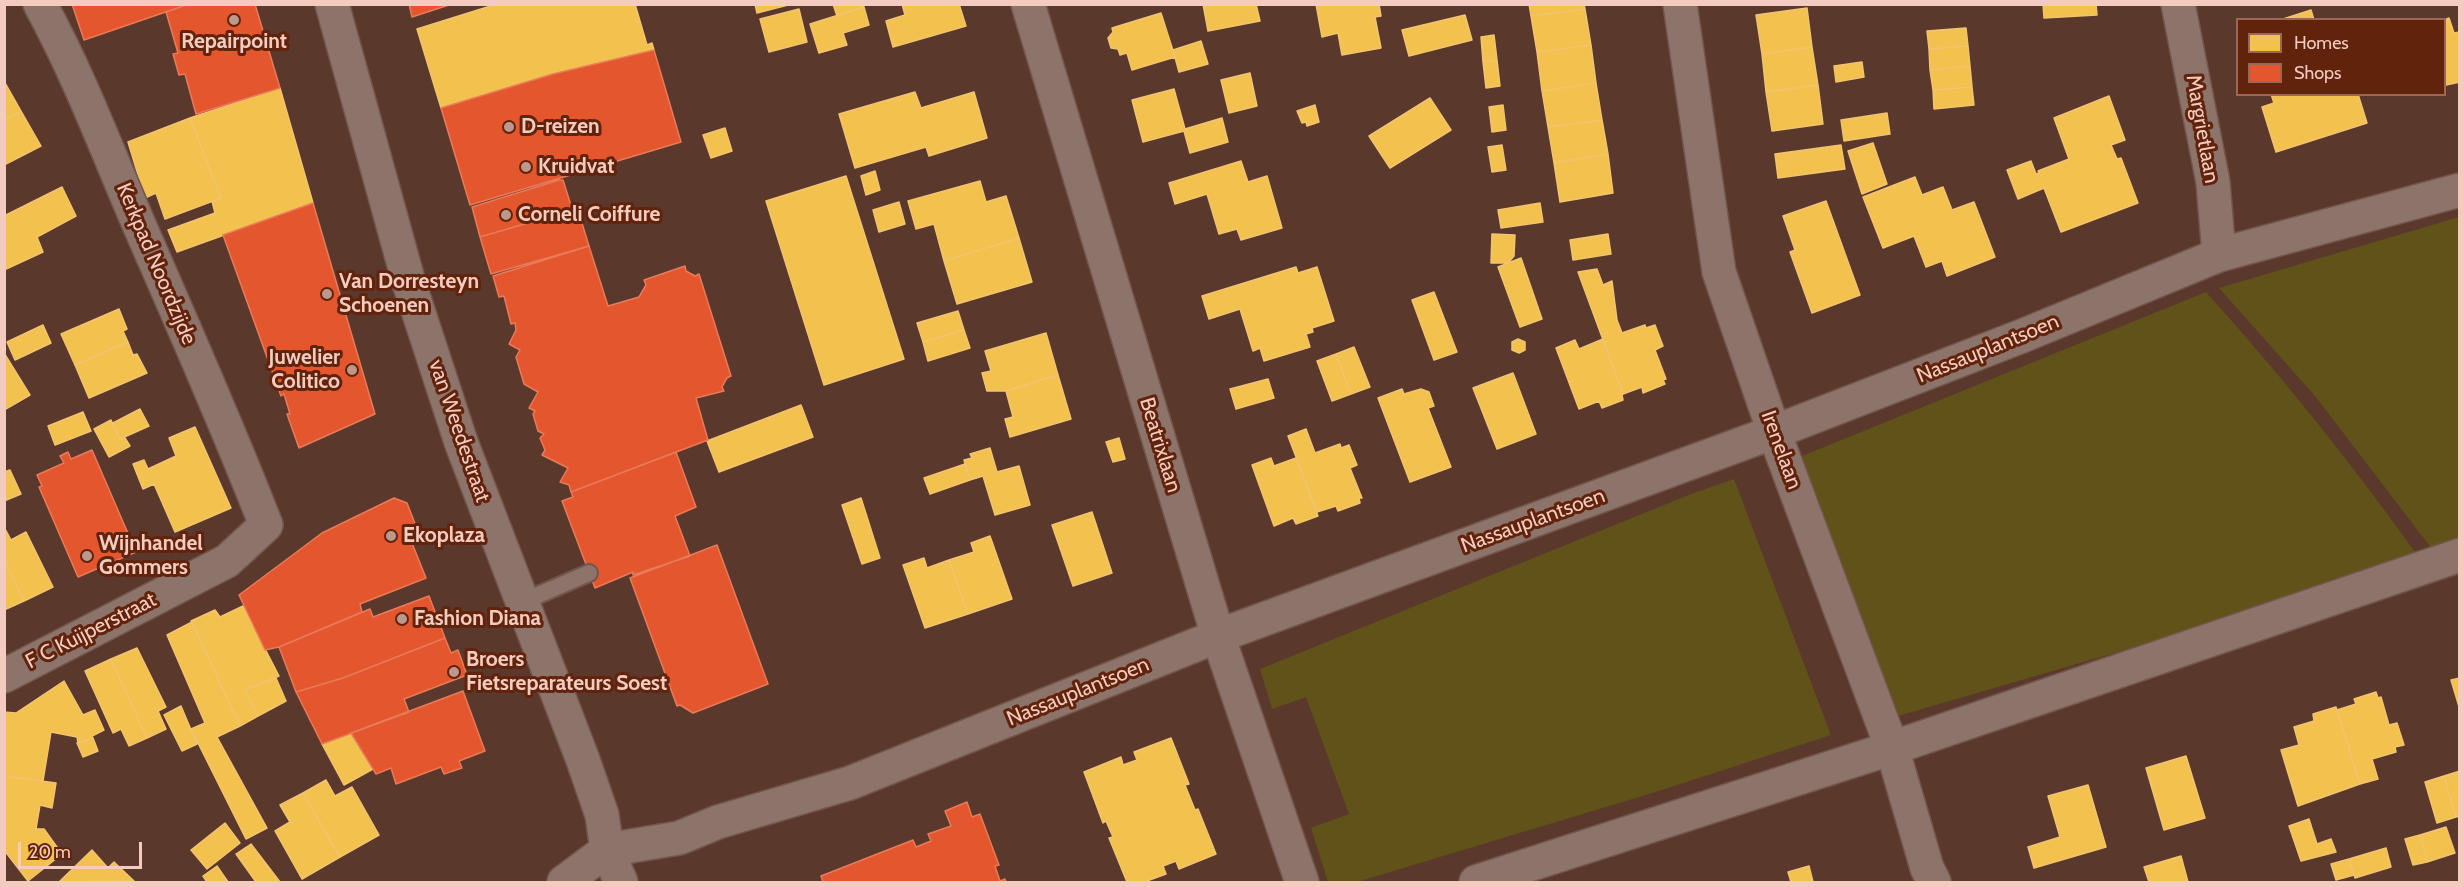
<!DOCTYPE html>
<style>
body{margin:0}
#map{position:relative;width:2464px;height:887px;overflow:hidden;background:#5a382c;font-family:Cabin,sans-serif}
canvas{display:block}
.frame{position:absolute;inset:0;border:6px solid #f4ccbf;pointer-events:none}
.legend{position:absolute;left:2236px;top:18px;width:210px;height:78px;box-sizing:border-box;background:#62230d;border:2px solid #9c6754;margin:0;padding:8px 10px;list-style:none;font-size:18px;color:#f4ccbf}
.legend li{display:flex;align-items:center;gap:12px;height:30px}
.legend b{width:30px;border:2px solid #9c6754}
.scale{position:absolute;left:18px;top:842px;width:124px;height:27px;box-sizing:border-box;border:3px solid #f4ccbf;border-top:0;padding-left:8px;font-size:18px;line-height:21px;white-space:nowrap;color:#f4ccbf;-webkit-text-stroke:4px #62230d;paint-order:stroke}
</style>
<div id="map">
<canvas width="2464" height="887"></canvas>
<div class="frame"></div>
<ul class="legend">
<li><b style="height:16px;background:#f2c14e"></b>Homes</li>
<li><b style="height:16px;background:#e4572e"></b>Shops</li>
</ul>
<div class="scale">20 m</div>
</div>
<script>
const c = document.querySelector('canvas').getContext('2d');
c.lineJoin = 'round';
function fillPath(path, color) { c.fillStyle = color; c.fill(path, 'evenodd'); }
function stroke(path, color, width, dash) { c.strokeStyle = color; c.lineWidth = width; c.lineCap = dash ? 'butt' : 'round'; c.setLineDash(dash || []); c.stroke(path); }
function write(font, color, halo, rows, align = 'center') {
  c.font = font + ' Cabin,sans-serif'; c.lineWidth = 6; c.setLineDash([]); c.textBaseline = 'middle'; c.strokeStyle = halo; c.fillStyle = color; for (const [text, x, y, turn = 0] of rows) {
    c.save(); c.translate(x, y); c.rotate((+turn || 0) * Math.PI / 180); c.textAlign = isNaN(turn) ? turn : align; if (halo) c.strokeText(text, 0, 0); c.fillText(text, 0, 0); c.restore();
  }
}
fillPath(new Path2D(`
 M2459,217V545L2435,553L2315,396L2219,288Z
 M2206,292C2282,376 2352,464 2418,556L2142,645L1898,716L1859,618L1802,456Z
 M1734,479L1831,735L1659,791L1357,882H1328L1311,828L1349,814L1306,697L1272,709L1260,669L1691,494Z`), '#605218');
const homes = new Path2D(`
 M497,4H635L647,45L652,43L654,50L553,74L441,108L417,29Z
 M755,4H792L757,13Z
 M833,4H863L864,7L837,16Z
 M902,4H959L966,26L893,47L886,21L905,15Z
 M1203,4H1256L1260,21L1208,31Z
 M1316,4H1379L1381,16L1375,17L1381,48L1342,55L1338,33L1322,37Z
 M1529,4H1584L1585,9L1531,16Z
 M2043,4H2096L2097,15L2044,18Z
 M864,7L869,25L843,33L847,45L819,53L810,24Z
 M1807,8L1812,47L1762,54L1756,15Z
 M799,9L807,42L769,52L760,19Z
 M1585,9L1591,45L1537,52L1531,16Z
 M2311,10L2314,20H2280Z
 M1161,13L1175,57L1132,70L1127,53L1120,55L1118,49L1111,48L1108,38L1113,32L1112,28Z
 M1465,15L1472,40L1409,56L1402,30Z
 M2449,18L2454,33L2460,32V82L2446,85L2444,88V20Z
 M1966,28L1968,46L1929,49L1927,31Z
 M1494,35L1497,60L1483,62L1481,37Z
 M1201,41L1208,64L1179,72L1173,50Z
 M1591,45L1596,83L1542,91L1537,52Z
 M1968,46L1970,66L1930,70L1929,49Z
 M1812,47L1818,85L1766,92L1762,54Z
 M1497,60L1500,86L1486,88L1483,62Z
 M1862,62L1864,77L1836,82L1834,66Z
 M1970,66L1972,87L1933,90L1930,70Z
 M1250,73L1257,106L1229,113L1221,80Z
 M4,81L21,111L4,120Z
 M1596,83L1602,120L1548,127L1542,91Z
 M1818,85L1823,124L1772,131L1766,92Z
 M1972,87L1974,105L1934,109L1933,90Z
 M280,88L313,203L177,252L168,230L215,213L212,201L221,198L190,118Z
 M1174,89L1185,129L1222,118L1228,142L1190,153L1184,131L1143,142L1132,100Z
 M915,92L921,108L974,92L987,138L929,156L926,147L855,168L839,114Z
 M2271,94H2358L2367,123L2276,152L2262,107L2274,103Z
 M2109,96L2125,140L2111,145L2117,159L2121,158L2138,203L2061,232L2044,188L2018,199L2007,170L2031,161L2036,174L2039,173L2038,171L2069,159L2054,118Z
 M1430,98L1451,130L1390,168L1369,136Z
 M1315,105L1319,122L1307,126L1306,122L1302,123L1297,111Z
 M1503,105L1506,130L1492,132L1489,107Z
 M21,111L41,146L4,165V120Z
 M1887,113L1890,134L1844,141L1841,120Z
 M190,118L221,198L165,219L156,193L145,198L128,142Z
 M1602,120L1608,154L1554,163L1548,127Z
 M725,128L732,151L711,158L703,135Z
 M1873,143L1887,184L1862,194L1848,151Z
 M1502,145L1506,170L1492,172L1488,147Z
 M1841,145L1845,169L1778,178L1775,154Z
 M1608,154L1613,193L1560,202L1554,163Z
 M1241,161L1248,182L1267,176L1282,228L1241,240L1237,229L1219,234L1207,194L1175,204L1169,183Z
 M875,171L880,190L866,195L861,176Z
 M846,176L904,359L824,385L766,201Z
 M1915,177L1922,195L1943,187L1952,210L1974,202L1995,257L1947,276L1942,261L1926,267L1914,236L1883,248L1863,197Z
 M980,181L986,202L1006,196L1019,238L944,261L934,224L916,229L908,201Z
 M62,187L76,216L37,237L43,252L4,270V216Z
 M1826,201L1860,295L1812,313L1790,252L1795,250L1783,216Z
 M899,202L905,224L879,232L873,210Z
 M1540,203L1543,222L1501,228L1498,210Z
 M1492,234L1515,235L1514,256L1508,263H1491Z
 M1608,234L1611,254L1573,260L1570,240Z
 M1019,238L1032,282L957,304L944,261Z
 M1521,258L1542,319L1520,327L1498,267Z
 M1296,267L1298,273L1317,267L1334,321L1312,328L1313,332L1306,334L1310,347L1264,361L1260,348L1253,351L1240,309L1209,319L1202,296Z
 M1597,269L1603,285L1612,281L1617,320L1622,333L1645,325L1646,328L1655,325L1663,346L1655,350L1666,379L1663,380L1665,384L1643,393L1642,387L1623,394L1578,272Z
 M1434,292L1457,352L1434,360L1412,300Z
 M119,309L127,329L123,331L128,342L75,365L61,334Z
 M958,311L964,330L923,342L917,323Z
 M43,325L51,343L15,360L7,342Z
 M964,330L970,348L928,361L923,342Z
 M1046,333L1058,375L1006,391H987L982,373L991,371L985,351Z
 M1518,339L1525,342V350L1519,353L1512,350V342Z
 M1603,339L1623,394L1622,395L1623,400L1602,408L1599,401L1579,409L1556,348L1575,340L1579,349Z
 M128,342L133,355L137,354L147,373L89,398L75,365Z
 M1354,347L1370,387L1351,394L1336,354Z
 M4,353L30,395L4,410Z
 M1336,354L1351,394L1332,401L1317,361Z
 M1513,373L1536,434L1497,449L1473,388Z
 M1058,375L1071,419L1010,437L1005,419L1013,417L1006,391Z
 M1268,379L1274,398L1236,409L1230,389Z
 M1402,389L1404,394L1421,389L1429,392L1434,406L1428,408L1451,467L1410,482L1378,398Z
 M801,405L813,437L719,472L707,441Z
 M140,409L149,426L120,439L113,423Z
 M83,412L91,431L55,445L48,426Z
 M111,420L120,439L125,438L130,446L109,457L94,429Z
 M195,427L231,508L175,532L154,484L143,489L133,464L144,460L148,469L176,456L169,438Z
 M1306,429L1315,453L1340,444L1341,448L1349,445L1357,465L1350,468L1362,498H1359L1360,503L1338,511L1336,506L1317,512L1288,436Z
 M1119,438L1125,459L1113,462L1106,442Z
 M990,448L997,472L1019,466L1030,505L995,515L983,476L970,480L964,460L972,458L970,454Z
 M1271,458L1274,466L1296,458L1318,516L1296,524L1293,518L1274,526L1252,465Z
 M965,464L970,480L930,494L924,478Z
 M10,470L21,494L4,501V472Z
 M861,498L880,558L862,564L842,505Z
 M1092,512L1112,573L1073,586L1052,525Z
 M4,527L11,540L26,532L53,587L24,601L4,559Z
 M990,536L1012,599L968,614L949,560L974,552L971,543Z
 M924,558L927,568L949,560L968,614L925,628L903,565Z
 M4,559L24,601L4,610Z
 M243,606L279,676L245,690L258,716L240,726L191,621L215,610L220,617Z
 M192,622L240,726L217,737L267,828L246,839L191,729L205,723L167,635Z
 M137,648L166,707L158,711L166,729L147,738L111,659Z
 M111,659L147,738L129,746L121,729L113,733L85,671Z
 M276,678L286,701L258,716L245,690Z
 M2460,678V710L2451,680Z
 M64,681L83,715L95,710L104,730L92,736L93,738L78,743L77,737L51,732L43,781L4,776V712L16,713Z
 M2376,692L2378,698L2381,697L2389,725L2397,723L2404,745L2395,747L2396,752L2372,759L2378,779L2360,784L2337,710L2356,704L2354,699Z
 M181,706L197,744L182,751L164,715Z
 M2336,707L2360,784L2298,806L2281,750L2299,745L2294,727L2314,721L2313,714Z
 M351,733L373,769L344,785L322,744Z
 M93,738L98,751L83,757L77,743Z
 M1171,738L1189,784L1185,785L1195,810L1198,809L1216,854L1179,869L1176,861L1163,866L1166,874L1144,882H1127L1109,838L1113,837L1106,821L1103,823L1084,772L1121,757L1123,765L1137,760L1134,752Z
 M2186,756L2205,818L2164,830L2146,768Z
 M2460,771V816L2456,817L2444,776Z
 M4,776L56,783L52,808L40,805L36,829H44L62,854L28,881L4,850Z
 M2444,776L2456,817L2437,823L2425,782Z
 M326,780L335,796L352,787L379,835L340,857L303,793Z
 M2088,785L2106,847L2034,868L2028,847L2060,837L2048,796Z
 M303,793L340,857L302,879L275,831L290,822L280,805Z
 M2309,819L2317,844L2331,839L2336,852L2301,861L2289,826Z
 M225,823L240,843L207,869L191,850Z
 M2446,827L2455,853L2427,862L2420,835Z
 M2420,835L2427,862L2413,865L2405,839Z
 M251,844L280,882H256L236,854Z
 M2386,848L2391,867L2355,878L2349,859Z
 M92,850L108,868L114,862L134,881L59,882Z
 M2181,856L2188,882H2149L2144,867Z
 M2349,859L2354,875L2336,880L2331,864Z
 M217,866L228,882H207L203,876Z
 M1809,866L1813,882H1791L1788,872Z`);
fillPath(homes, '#f2c14e');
stroke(homes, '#f3c470', 1.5);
const shops = new Path2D(`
 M72,4H189L84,40Z
 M189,4H255L280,88L196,114L185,74L179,75L173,54L178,53L166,12Z
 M409,4H452L412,17Z
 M654,50L681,142L470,205L441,108L553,74Z
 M559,180H563L573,212L569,213V211L480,237L472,207Z
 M313,203L375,414L299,448L287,414H290L284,394L281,396L223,235Z
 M578,210L589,246L491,274L480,237L569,211V213Z
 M589,246L608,306L639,297L646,285L644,280L685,266L686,271L695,276L699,274L731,376L727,378L722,387L724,391L696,398L708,440L571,492L569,485L560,482L568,468L542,455L545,450L540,438L544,434L538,431L533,414L535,411L529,408L538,392L524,384L516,357L520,350L509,344L516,330L515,323L511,324L504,296L499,297L493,276Z
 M92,450L136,552L78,577L39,487L42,486L37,475L64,463L60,456L68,452L71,459Z
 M676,452L696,507L675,516L690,556L633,575V572L595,588L562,501L573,497L571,492Z
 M394,498L407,503L419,534L410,538L426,578L360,604L362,612L279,647L265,650L239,595L322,533Z
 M717,545L768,684L693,713L680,705L677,706L630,578Z
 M429,596L445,638L343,678L296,692L279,647L370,609L373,617Z
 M445,638L451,653L458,650L467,675L404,699L409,712L322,744L296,692L343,678Z
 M463,691L485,751L459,761L462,768L444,774L441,767L396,784L391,768L376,774L351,733Z
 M967,802L972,817L980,814L999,865L995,866L1000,881L1005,879L1006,882H823L821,876L913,840L916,847L931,841L928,834L951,826L945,811Z`);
fillPath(shops, '#e4572e');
stroke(shops, '#e97a5a', 1.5);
const service = new Path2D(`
 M522,602L589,573`);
const minor = new Path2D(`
 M1028,4L1218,636L1302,882
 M1680,4L1719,272L1774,432L1892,748L1927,868L1934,882
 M2178,4L2213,182L2219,255
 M4,676L227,561L266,525C226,422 181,321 137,220C106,148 78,73 40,4
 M621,882L607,850L679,838L718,822L850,783L1218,636L1774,432L2022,336L2219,255L2460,190
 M1476,882L1892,748L2460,555`);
const secondary = new Path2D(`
 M332,4L409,283L461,442L583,760L602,815L607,850L564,882`);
stroke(service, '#73554b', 20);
stroke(minor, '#73554b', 36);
stroke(secondary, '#73554b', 36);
stroke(service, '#8d746b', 16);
stroke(minor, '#8d746b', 33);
stroke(secondary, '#8d746b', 33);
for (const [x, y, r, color] of [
 [234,20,6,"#be988c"],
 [509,127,6,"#be988c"],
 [526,167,6,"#be988c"],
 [506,215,6,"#be988c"],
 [327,294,6,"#be988c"],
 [352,370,6,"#be988c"],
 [391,536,6,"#be988c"],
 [87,556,6,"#be988c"],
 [402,619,6,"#be988c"],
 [454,672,6,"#be988c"]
]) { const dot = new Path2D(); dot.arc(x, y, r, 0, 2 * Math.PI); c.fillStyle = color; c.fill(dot); stroke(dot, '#62230d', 2); }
write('bold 21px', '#f4ccbf', '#62230d', [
 ["Repairpoint",234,42,"center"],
 ["D-reizen",521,127],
 ["Kruidvat",538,167],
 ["Corneli Coiffure",518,215],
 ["Van Dorresteyn",339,282],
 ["Schoenen",339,306],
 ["Juwelier",340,358,"right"],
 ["Colitico",340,382,"right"],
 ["Ekoplaza",403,536],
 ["Wijnhandel",99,544],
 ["Gommers",99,568],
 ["Fashion Diana",414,619],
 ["Broers",466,660],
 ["Fietsreparateurs Soest",466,684]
], 'left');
write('21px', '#f4ccbf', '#62230d', [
 ["Margrietlaan",2202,129,80],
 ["Kerkpad Noordzijde",156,264,67],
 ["Nassauplantsoen",1988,349,-22],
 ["van Weedestraat",459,431,71],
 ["Beatrixlaan",1160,445,73],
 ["Irenelaan",1781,450,70],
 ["Nassauplantsoen",1533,521,-20],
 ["F C Kuijperstraat",91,631,-27],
 ["Nassauplantsoen",1078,692,-22]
]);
</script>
